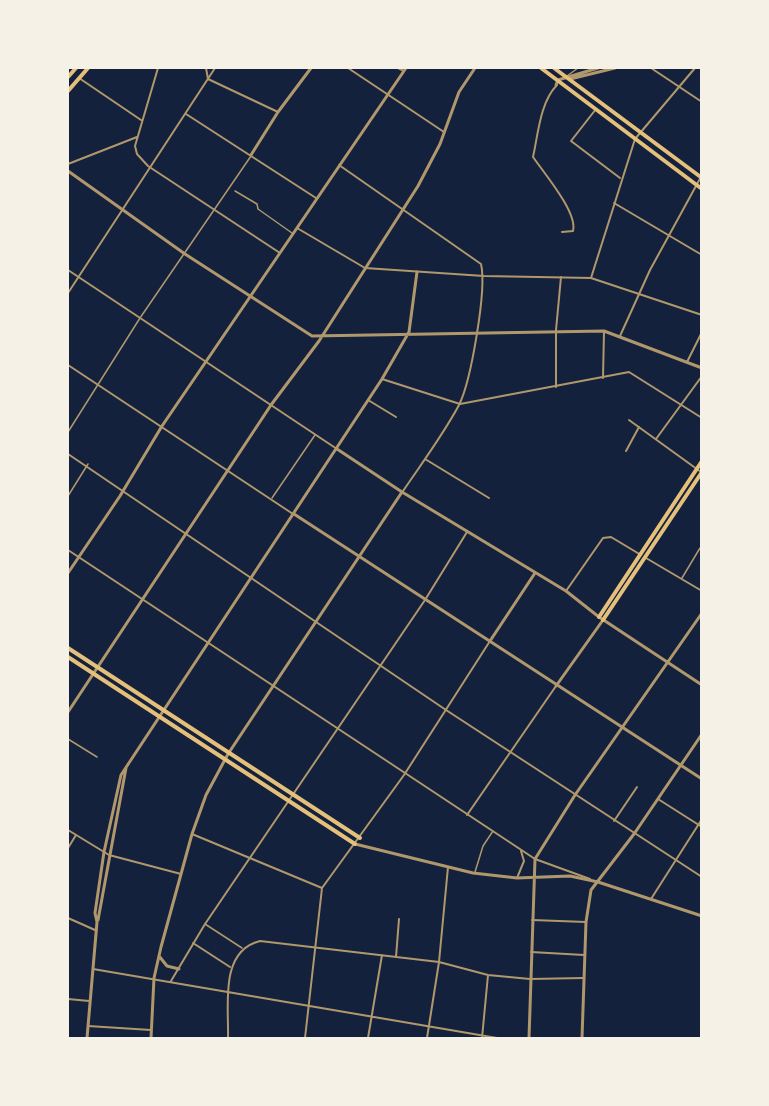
<!DOCTYPE html>
<style>
body{margin:0}
#map{position:relative;width:769px;height:1106px;overflow:hidden;background:#14213d;font-family:"Golos Text",sans-serif}
canvas{display:block}
.frame{position:absolute;inset:0;border:69px solid #f6f1e7;pointer-events:none}
</style>
<div id="map">
<canvas width="769" height="1106"></canvas>
<div class="frame"></div>
</div>
<script>
const c = document.querySelector('canvas').getContext('2d');
c.lineJoin = 'round';
function stroke(path, color, width, dash) { c.strokeStyle = color; c.lineWidth = width; c.lineCap = dash ? 'butt' : 'round'; c.setLineDash(dash || []); c.stroke(path); }
stroke(new Path2D(`
 M567,76L578,68
 M235,191L257,204L258,209L292,233
 M68,432L140,318L251,156
 M68,496L88,464
 M272,498L315,435
 M682,578L700,548
 M68,739L97,757
 M475,872L483,846L493,831
 M205,924L242,948`), '#b1986c', 1.5);
stroke(new Path2D(`
 M158,68L135,146L137,154L148,166L280,253
 M206,68L208,79L278,112
 M348,68L444,132
 M398,68L404,71
 M651,68L702,102
 M79,78L141,120
 M557,85C540,102 538,135 533,157C544,173 578,213 573,231L562,232
 M596,109L571,141L620,178
 M186,114L316,198
 M68,164L137,137
 M339,165L481,264C487,289 471,381 459,405C443,435 422,463 403,491
 M614,203L702,255
 M297,228L365,268L484,276L591,278L702,315
 M68,270L337,449
 M591,278L635,139L695,68
 M68,293L215,68
 M620,336L650,270L702,175
 M687,362L702,332
 M68,365L293,514
 M603,378L604,331
 M382,379L460,404L629,372L702,418
 M556,387V330L561,277
 M368,400L396,417
 M629,420L701,472
 M656,439L702,376
 M626,451L639,427
 M68,454L446,710L702,877
 M425,459L489,498
 M68,550L535,859L590,879
 M646,558L702,591
 M566,591L603,538L611,537L641,555
 M658,799L702,827
 M467,815L556,686
 M614,821L637,787
 M68,830L109,855L181,874
 M192,834L322,888
 M68,848L76,835
 M517,878L524,861L521,851
 M651,899L702,819
 M68,918L95,930
 M532,920L586,922
 M193,943L230,967
 M531,952L584,955
 M396,957L399,919
 M93,969L497,1038
 M171,981L205,924L425,600L467,532
 M68,999L89,1001
 M88,1026L151,1030
 M228,1038C229,1006 219,951 260,941L439,962L488,975L530,979L583,978
 M305,1038L322,888L404,775L490,641
 M368,1038L382,955
 M427,1038L439,962L448,867
 M482,1038L488,975`), '#b1986c', 2);
stroke(new Path2D(`
 M570,79L615,68
 M556,85L558,80L598,68
 M251,155L278,112L311,68
 M68,171L185,254L312,336L604,331L702,368
 M337,449L402,492L566,591L599,617L702,685
 M294,514L702,779
 M68,573L120,496L162,426L406,68
 M490,641L535,573
 M556,686L603,620
 M68,712L271,405L319,341L418,186L440,144L459,92L475,68
 M355,844L473,873L517,878L570,876L598,882L702,916
 M98,920L126,768
 M159,956L167,966L179,969
 M87,1038L97,922L95,913L104,852L121,775L382,379L409,332L417,272
 M151,1038L154,978L161,947L192,834L206,795L228,754L402,492
 M529,1038L535,859L575,795L702,613
 M582,1038L586,922L591,890L634,834L702,734`), '#b1986c', 3);
stroke(new Path2D(`
 M541,68L702,189
 M554,68L702,178
 M68,77L76,68
 M68,91L88,68
 M599,617L702,461
 M603,620L702,472
 M68,648L360,838
 M68,657L355,844`), '#e5c07b', 4);
</script>
